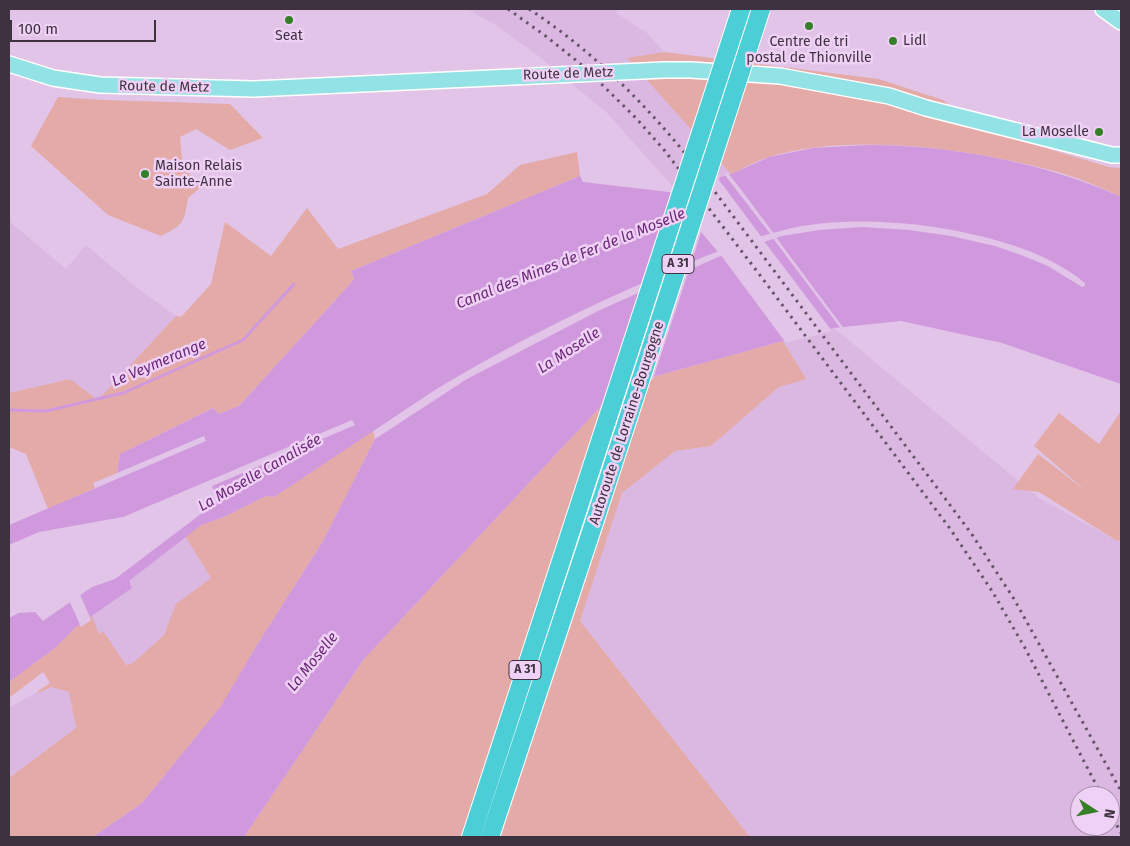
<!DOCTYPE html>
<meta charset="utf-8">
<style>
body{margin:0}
#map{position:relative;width:1130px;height:846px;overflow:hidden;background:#e1c4e7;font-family:"Fira Sans",sans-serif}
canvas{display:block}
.frame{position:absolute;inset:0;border:10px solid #3e3240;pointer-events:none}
.north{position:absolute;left:1070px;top:786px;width:50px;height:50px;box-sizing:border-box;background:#efd1f5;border:1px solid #a891ad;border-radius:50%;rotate:101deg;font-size:14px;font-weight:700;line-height:20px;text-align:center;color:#3e3240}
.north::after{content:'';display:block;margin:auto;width:18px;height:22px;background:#357f26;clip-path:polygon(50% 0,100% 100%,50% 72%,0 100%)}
.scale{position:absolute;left:10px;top:20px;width:146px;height:22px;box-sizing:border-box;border:2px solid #3e3240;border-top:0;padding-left:6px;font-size:15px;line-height:18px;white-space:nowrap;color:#3e3240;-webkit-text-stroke:4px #efd1f5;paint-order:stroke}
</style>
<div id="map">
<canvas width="1130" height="846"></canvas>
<div class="frame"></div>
<div class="north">N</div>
<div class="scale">100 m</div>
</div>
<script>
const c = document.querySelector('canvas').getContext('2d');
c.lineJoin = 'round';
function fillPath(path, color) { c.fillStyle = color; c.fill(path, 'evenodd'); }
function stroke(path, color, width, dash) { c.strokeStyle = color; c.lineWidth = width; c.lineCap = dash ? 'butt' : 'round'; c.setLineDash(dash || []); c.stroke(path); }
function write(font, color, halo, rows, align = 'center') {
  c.font = font + ' "Fira Sans",sans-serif'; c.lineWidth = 5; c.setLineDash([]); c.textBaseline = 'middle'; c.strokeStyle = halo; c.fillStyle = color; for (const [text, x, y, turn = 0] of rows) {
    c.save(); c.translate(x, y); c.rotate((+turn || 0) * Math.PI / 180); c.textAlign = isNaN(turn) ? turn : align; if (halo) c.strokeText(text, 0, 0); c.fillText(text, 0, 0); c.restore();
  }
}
fillPath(new Path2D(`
 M467,9H618L616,13L647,33L664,52L628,59L731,174L676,190L607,113L536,54L494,24Z
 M9,221L66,269L86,245L136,287L176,316L98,400L70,379L9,393Z
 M834,328L1039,498L1117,541L1121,540V837H750L580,621L622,493L675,451L711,446L779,387L805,379L783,341ZM1080,796H1110V826H1080Z
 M185,536L211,578L177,604L164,635L133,663L126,665L103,632L99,634L92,616L131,588L129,581Z
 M51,687L70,692L76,728L9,778V708L37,692H41Z`), '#dab8e2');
fillPath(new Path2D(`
 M664,52L879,79L943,100L975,127L1109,167L1121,168V197C1100,187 1077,177 1054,171C971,149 852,132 769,157C756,161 744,168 731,174L627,58Z
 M58,97L104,100L230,104L263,138L230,150L196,129L180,137L183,168L202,186L188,198C184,223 184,224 161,236L108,215L31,146Z
 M577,152L580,176L351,271L354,279L350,284L239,406L219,414L213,408L120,454L117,473L93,483L95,488L48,509L26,454L9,447V393L70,379L98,400L176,316L181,317L211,284L225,222L271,256L307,208L338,249L487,194L520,165Z
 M783,341L806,379L779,387L711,446L675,451L622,493L580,621L750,837H244L364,659L620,386Z
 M1121,411V540L1117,541L1039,492L1013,489L1038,454L1086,491L1034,446L1059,413L1099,444Z
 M373,431L375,439L323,541L257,645L223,704L142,803L93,837H9V778L76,728L69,692L51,687L41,692H37L50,683L43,672L9,698V682L55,648L76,627L92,616L99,634L103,631L126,665L133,663L164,635L176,604L211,578L185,536L200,526L226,516L266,496L274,497Z`), '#e4aaa8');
fillPath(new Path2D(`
 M869,145C951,145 1046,163 1121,197V384L1002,343L901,321L834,328L783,341L620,386L364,659L244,837H93L142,803L221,706L257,645L323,541L375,439L467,379L598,311L718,257L782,236L819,230L862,227L909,230L951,236L995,246L1021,255L1048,266L1082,287L1085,286V283C1052,256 1011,243 971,234C915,221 839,216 784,230C739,241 696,260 654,278C584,308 516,342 450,381C429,393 410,407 390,420C351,446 313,471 274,497L266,496L226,516L200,526L129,581L132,588L76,627L55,648L9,682V618L19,613L35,612L43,621L92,587L115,579L218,501L212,486L355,425L352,420L123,517L39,532L9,545V525L206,441L204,436L117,473L120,454L213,408L219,414L239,406L350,284L354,279L351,271L580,176L583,182L669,192L731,174L769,157L813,148Z`), '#d199dd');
fillPath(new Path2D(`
 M727,172L736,183L775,235L772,236L724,174Z
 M720,174L719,180L763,239L719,253L701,232L691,265L665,276L686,212L683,208L660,278L640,287L671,193L669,191L672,189Z
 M775,236L845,330H842L772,237Z
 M763,240L783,266L832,331L786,343L720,254Z
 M690,267L653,379L629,386L664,279Z
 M79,592L91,620L81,627L69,600Z`), '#e1c4e7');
stroke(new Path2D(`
 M9,410L46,411L123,393L243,340L294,284`), '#d199dd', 3);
const major = new Path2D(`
 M1103,9L1121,22
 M9,64L53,78L100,85L254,89
 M664,70H691L780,76L889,96L926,108L1112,155H1121`);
const highway = new Path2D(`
 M471,837L673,218
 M490,837L595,520`);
stroke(major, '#fff', 18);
stroke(highway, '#fff', 20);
stroke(major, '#93e2e6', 15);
stroke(highway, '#4bced6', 18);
stroke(new Path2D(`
 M508,9L547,37L583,66L636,118L665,151L756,270L951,530L992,591L1025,648L1102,796
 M529,9C597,54 653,111 703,176L971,533L1014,599L1121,791
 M1110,812L1121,833`), '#645467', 3, [2.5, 5]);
const majorBridge = new Path2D(`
 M254,89L664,70`);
const highwayBridge = new Path2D(`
 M673,218L741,9
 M595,520L761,9`);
stroke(majorBridge, '#fff', 18, []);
stroke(highwayBridge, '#fff', 20, []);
stroke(majorBridge, '#93e2e6', 15);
stroke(highwayBridge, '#4bced6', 18);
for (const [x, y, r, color] of [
 [289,20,5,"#357f26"],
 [809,26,5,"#357f26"],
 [893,41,5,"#357f26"],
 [1099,132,5,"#357f26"],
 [145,174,5,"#357f26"]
]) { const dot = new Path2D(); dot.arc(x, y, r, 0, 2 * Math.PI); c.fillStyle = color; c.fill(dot); stroke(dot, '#efd1f5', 2); }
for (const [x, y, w] of [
 [678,264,32],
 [525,670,32]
]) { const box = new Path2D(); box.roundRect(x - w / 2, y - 9.5, w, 19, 4); c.fillStyle = '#efd1f5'; c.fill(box); stroke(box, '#3e3240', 1); }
write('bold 12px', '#3e3240', null, [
 ["A 31",678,264],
 ["A 31",525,670]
]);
write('14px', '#3e3240', '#efd1f5', [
 ["Seat",289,36],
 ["Lidl",903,41,"left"],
 ["Centre de tri",809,42],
 ["postal de Thionville",809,58],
 ["La Moselle",1089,132,"right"],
 ["Maison Relais",155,166,"left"],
 ["Sainte-Anne",155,182,"left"]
]);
write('14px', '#3e3240', '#efd1f5', [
 ["Route de Metz",568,74,-2],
 ["Route de Metz",164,87,1],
 ["Autoroute de Lorraine-Bourgogne",627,423,-72]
]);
write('italic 15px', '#6b2878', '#efd1f5', [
 ["Canal des Mines de Fer de la Moselle",571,259,-22],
 ["La Moselle",569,351,-33],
 ["Le Veymerange",159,363,-23],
 ["La Moselle Canalisée",260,473,-30],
 ["La Moselle",313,662,-51]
]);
</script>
